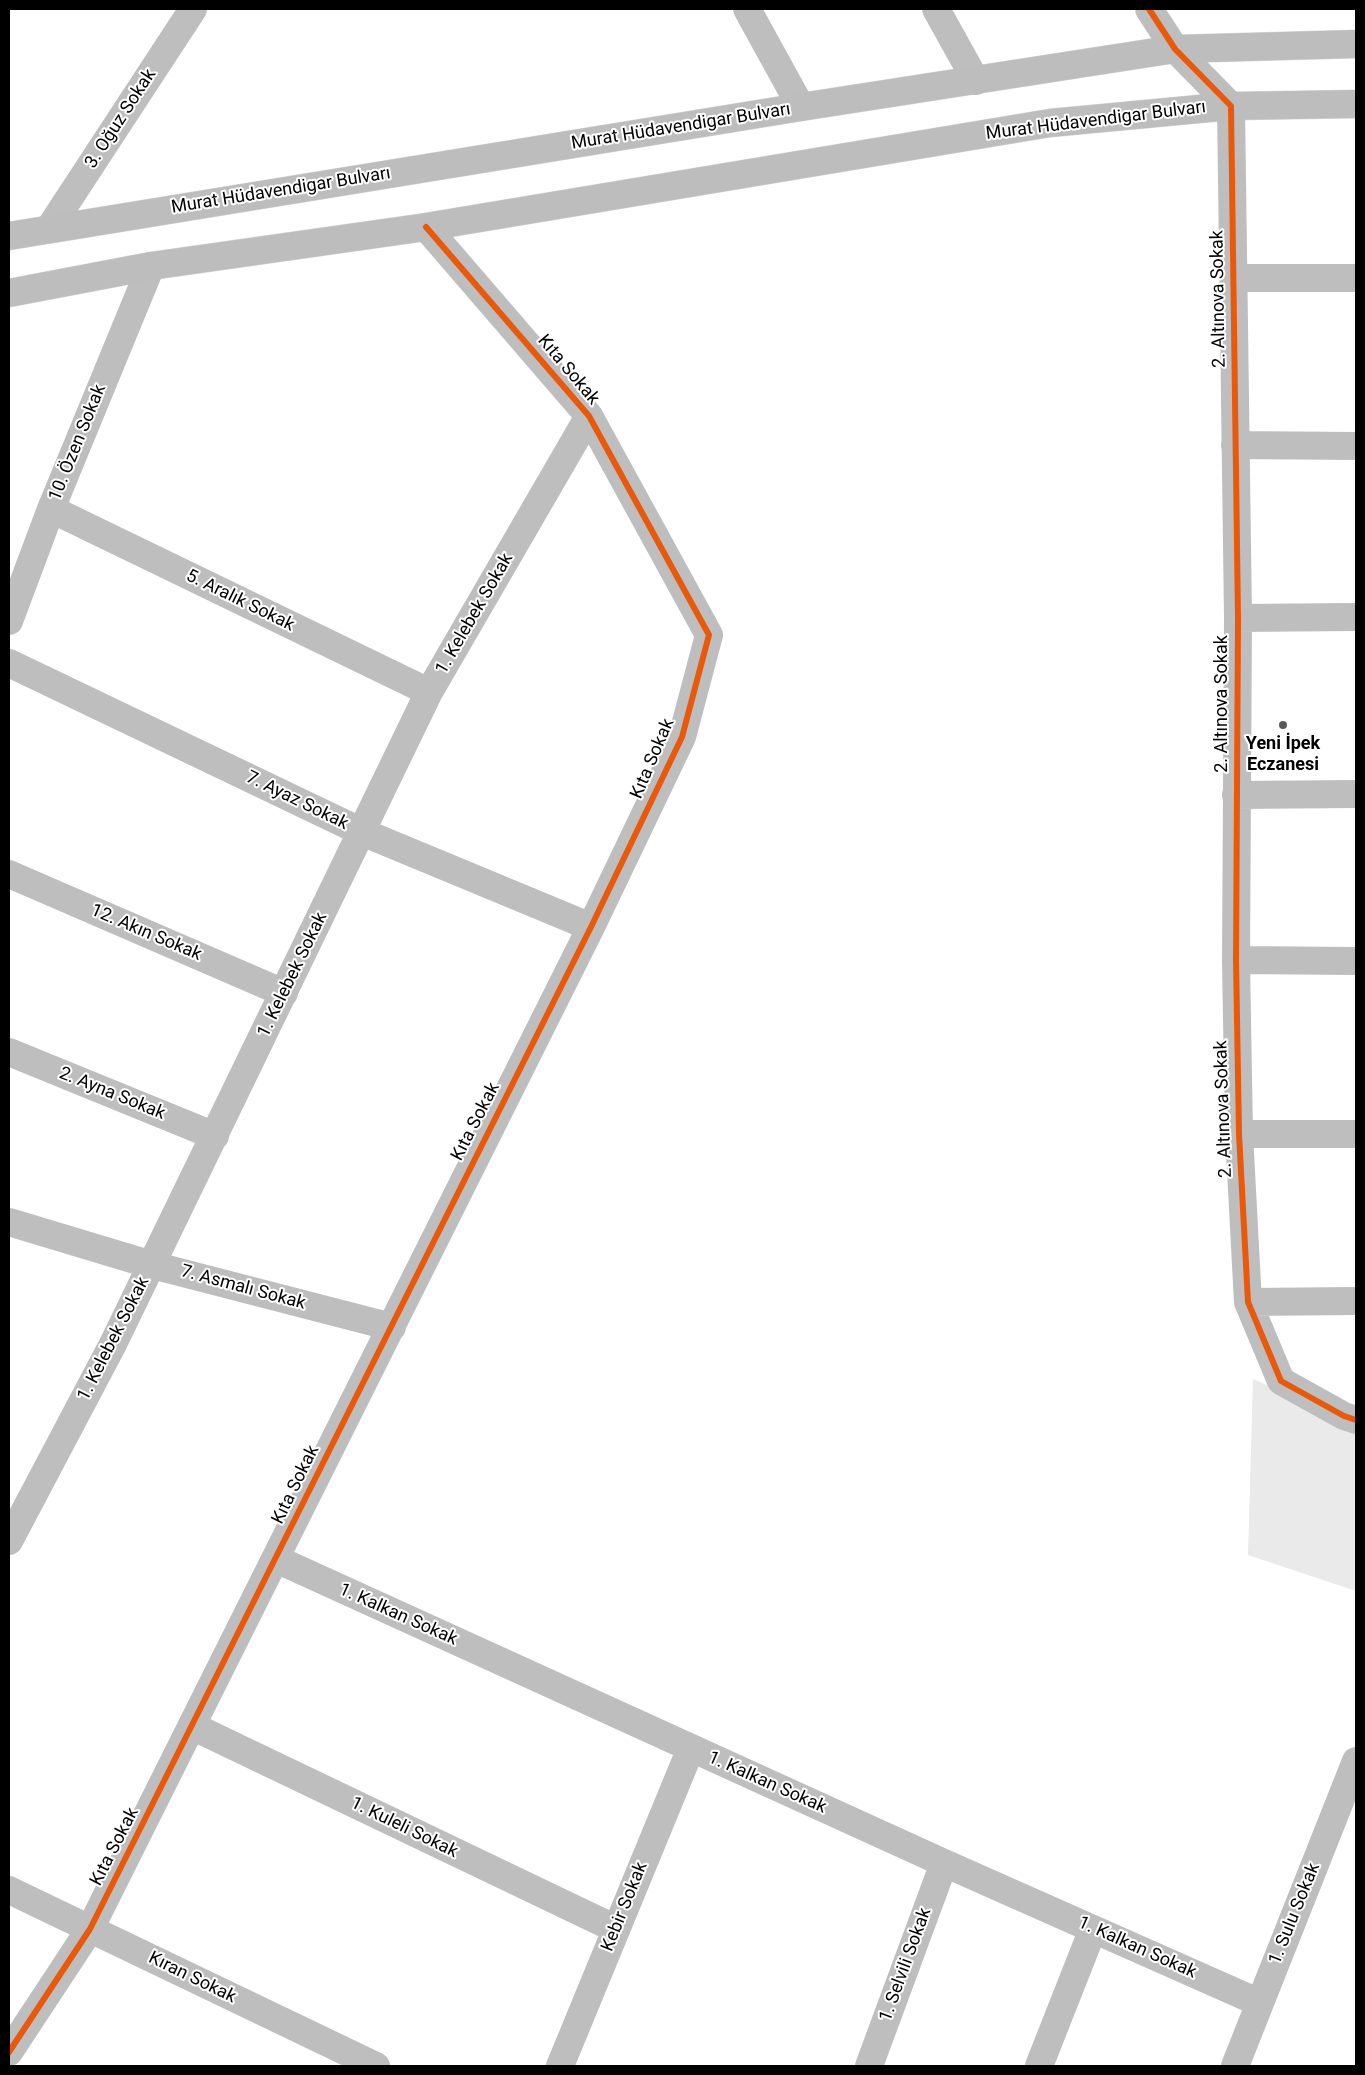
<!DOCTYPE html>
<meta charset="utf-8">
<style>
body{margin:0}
#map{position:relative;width:1365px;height:2075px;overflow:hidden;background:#fff;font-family:Roboto,sans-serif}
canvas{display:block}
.frame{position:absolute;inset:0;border:10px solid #000;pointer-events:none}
</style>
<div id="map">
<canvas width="1365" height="2075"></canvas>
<div class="frame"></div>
</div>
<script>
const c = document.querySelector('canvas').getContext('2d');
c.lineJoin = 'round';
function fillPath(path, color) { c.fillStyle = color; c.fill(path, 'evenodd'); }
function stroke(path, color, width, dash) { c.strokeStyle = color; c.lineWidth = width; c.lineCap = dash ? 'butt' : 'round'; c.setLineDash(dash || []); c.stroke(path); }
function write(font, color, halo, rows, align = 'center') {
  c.font = font + ' Roboto,sans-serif'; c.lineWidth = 4; c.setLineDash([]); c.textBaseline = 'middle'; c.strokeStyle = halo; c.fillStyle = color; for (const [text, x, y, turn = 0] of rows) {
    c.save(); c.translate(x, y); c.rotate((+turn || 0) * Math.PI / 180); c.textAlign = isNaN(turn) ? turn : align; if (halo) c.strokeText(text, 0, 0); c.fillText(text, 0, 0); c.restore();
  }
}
fillPath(new Path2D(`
 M1253,1379L1356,1423V1591L1248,1555Z`), '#eaeaea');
const major = new Path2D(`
 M9,236L801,107L1175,49L1356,44
 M9,293L151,266L426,227L1050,123L1231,106L1356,104`);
stroke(major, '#dbdbdb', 29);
stroke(new Path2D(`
 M747,9L801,107
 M936,9L976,81
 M1149,9L1175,49L1231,106L1238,618L1236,960L1239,1134L1248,1302L1281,1381L1344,1416L1356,1420
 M49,229L193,9
 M1234,278H1356
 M1235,445L1356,446
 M51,509L429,692
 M1238,618L1356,617
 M9,621L51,509L151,266
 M9,663L362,832L591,927
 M1236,795L1356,794
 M9,874L284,993
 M1236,960L1356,961
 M9,1052L215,1136
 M1239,1134H1356
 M9,1222L152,1265L392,1327
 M1248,1302L1356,1301
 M9,1541L113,1344L429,692L589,416
 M276,1559L944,1863L1260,2003
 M192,1726L616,1929
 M9,1890L376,2066
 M9,2052L90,1929L591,927L682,737L709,635L589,416L426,227
 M560,2066L691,1748
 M869,2066L944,1863
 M1039,2066L1093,1929
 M1235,2066L1356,1761`), '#bebebe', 28);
stroke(major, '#bdbdbd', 28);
stroke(new Path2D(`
 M1149,9L1175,49L1231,106L1238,618L1236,960L1239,1134L1248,1302L1281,1381L1344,1416L1356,1420
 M9,2052L90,1929L591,927L682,737L709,635L589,416L426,227`), '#e8590c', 6);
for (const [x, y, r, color] of [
 [1283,725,5,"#595959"]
]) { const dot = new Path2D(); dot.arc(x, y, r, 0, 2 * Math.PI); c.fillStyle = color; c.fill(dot); stroke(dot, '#fff', 2); }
write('18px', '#000', '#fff', [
 ["3. Oğuz Sokak",121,119,-57],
 ["Murat Hüdavendigar Bulvarı",1096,121,-7],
 ["Murat Hüdavendigar Bulvarı",681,127,-9],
 ["Murat Hüdavendigar Bulvarı",281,191,-9],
 ["2. Altınova Sokak",1219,299,-91],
 ["Kıta Sokak",568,370,50],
 ["10. Özen Sokak",78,443,-68],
 ["5. Aralık Sokak",240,601,26],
 ["1. Kelebek Sokak",475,614,-60],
 ["2. Altınova Sokak",1222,704,-90],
 ["Kıta Sokak",653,759,-67],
 ["7. Ayaz Sokak",297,801,26],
 ["12. Akın Sokak",146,933,23],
 ["1. Kelebek Sokak",293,975,-64],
 ["2. Ayna Sokak",112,1094,22],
 ["2. Altınova Sokak",1224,1109,-92],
 ["Kıta Sokak",476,1122,-63],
 ["7. Asmalı Sokak",243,1288,15],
 ["1. Kelebek Sokak",114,1339,-63],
 ["Kıta Sokak",296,1485,-64],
 ["1. Kalkan Sokak",398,1615,24],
 ["1. Kalkan Sokak",767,1783,24],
 ["1. Kuleli Sokak",404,1828,26],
 ["Kıta Sokak",115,1847,-63],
 ["Kebir Sokak",625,1907,-68],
 ["1. Sulu Sokak",1295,1914,-68],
 ["1. Kalkan Sokak",1137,1948,24],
 ["1. Selvili Sokak",906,1965,-70],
 ["Kıran Sokak",192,1978,26]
]);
write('bold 18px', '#000', '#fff', [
 ["Yeni İpek",1283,744],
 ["Eczanesi",1283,765]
]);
</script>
